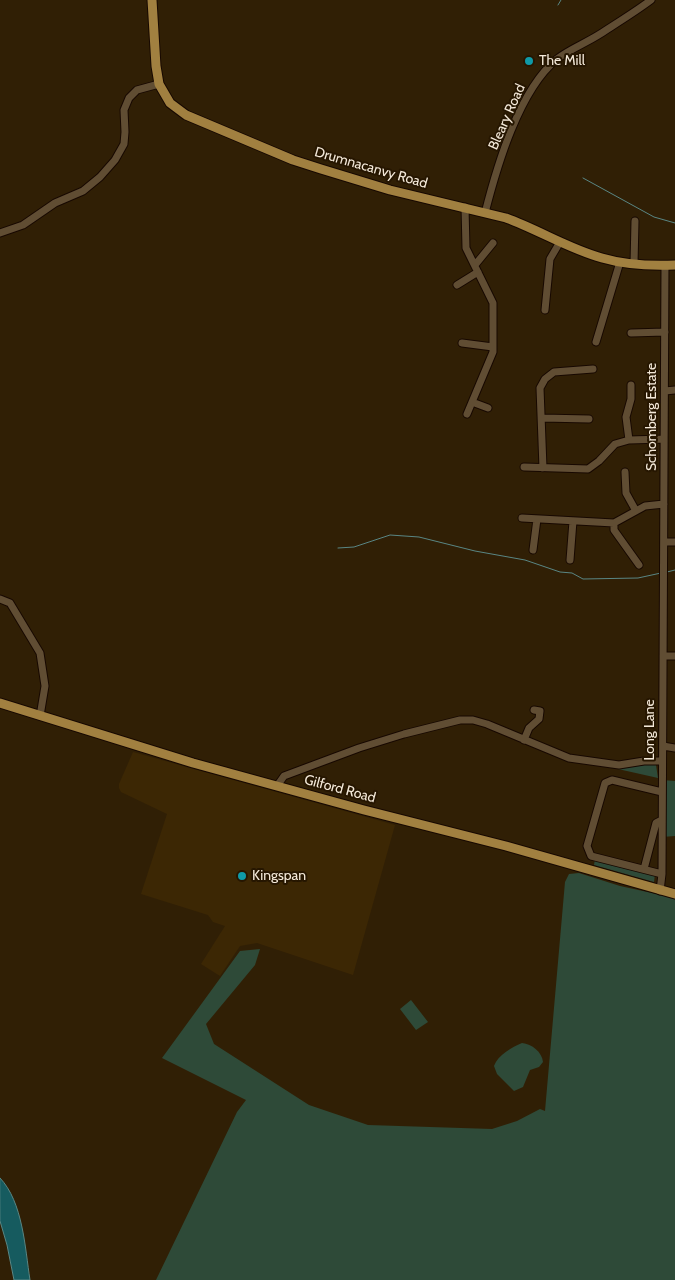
<!DOCTYPE html>
<style>
body{margin:0}
canvas{display:block;background:#301f05}
</style>
<canvas width="675" height="1280"></canvas>
<script>
const c = document.querySelector('canvas').getContext('2d');
c.lineJoin = 'round';
function fillPath(path, color) { c.fillStyle = color; c.fill(path, 'evenodd'); }
function stroke(path, color, width, dash) { c.strokeStyle = color; c.lineWidth = width; c.lineCap = dash ? 'butt' : 'round'; c.setLineDash(dash || []); c.stroke(path); }
function write(font, color, halo, rows, align = 'center') {
  c.font = font + ' Cabin,sans-serif'; c.lineWidth = 4; c.setLineDash([]); c.textBaseline = 'middle'; c.strokeStyle = halo; c.fillStyle = color; for (const [text, x, y, turn = 0] of rows) {
    c.save(); c.translate(x, y); c.rotate((+turn || 0) * Math.PI / 180); c.textAlign = isNaN(turn) ? turn : align; if (halo) c.strokeText(text, 0, 0); c.fillText(text, 0, 0); c.restore();
  }
}
fillPath(new Path2D(`
 M133,752L395,825L353,975L257,943L240,946L220,976L201,964L225,926L213,922L208,915L141,894L167,814L121,792L119,788V784Z`), '#3c2704');
fillPath(new Path2D(`
 M641,763L656,765L658,778L618,769Z
 M662,780L675,781V836L662,837Z
 M595,859L655,874L654,882L594,865Z
 M579,873L620,886L675,898V1280H156L237,1112L246,1100L162,1058L240,951L260,949L255,965L206,1024L214,1044L309,1105L368,1125L492,1129L517,1121L540,1109L545,1111L565,882L569,874Z
 M411,1000L428,1022L416,1030L400,1009Z
 M522,1043C532,1044 542,1052 543,1062L539,1067L530,1070L523,1087L514,1091L497,1074L494,1066C498,1055 512,1047 522,1043Z`), '#2e4a38');
const water = new Path2D(`
 M0,1178C23,1202 25,1248 30,1280H14L7,1245L0,1221Z`);
fillPath(water, '#165b5f');
stroke(water, '#598684', 1);
stroke(new Path2D(`
 M558,5L561,0
 M583,178L654,217L675,223
 M338,548L354,547L390,535L419,537L475,551L525,560L560,572L572,573L583,579L638,578L661,573
 M667,572L675,570`), '#598684', 1);
const minor = new Path2D(`
 M465,207L466,248L493,303V352L467,414
 M485,213C497,166 519,90 557,59C570,49 586,43 600,34C617,23 635,12 651,0
 M0,233L23,225L55,203L83,191L100,177L115,160L124,144L125,132L124,110L129,98L137,90L159,84
 M634,264L635,221
 M475,265L493,243
 M457,285L478,272
 M545,310L550,259L560,242
 M631,333L665,332
 M596,342L620,262
 M462,343L493,347
 M665,391L675,390
 M472,402L488,408
 M542,418L589,419
 M629,440L626,417L631,399V385
 M524,467L588,469L599,461L615,444L629,440L664,439
 M543,468L540,388L545,379L554,372L593,369
 M625,472L626,493L636,511
 M522,518L614,523L645,506L664,504
 M614,523V530L639,565
 M664,542H675
 M533,550L537,519
 M570,560L573,521
 M0,599L10,603L40,653L45,686L40,716
 M663,656H675
 M524,740L529,728L539,719L540,711L534,710
 M663,746L675,748
 M277,786L284,776L359,748L404,734L460,720H473L487,724L569,758L619,765L644,761H662
 M644,869L656,823L662,820
 M662,874L591,856L587,846L605,783L612,780L662,792
 M660,891L662,874L665,265`);
const major = new Path2D(`
 M152,0L156,66L159,84L170,103L186,115L293,160L321,169L390,190L506,218C539,230 569,249 602,258C626,265 651,266 675,265
 M0,703L193,763L364,810L506,846L675,894`);
stroke(minor, '#170800', 9);
stroke(major, '#170800', 11);
stroke(minor, '#604d33', 7);
stroke(major, '#a18040', 9);
for (const [x, y, r, color] of [
 [529,61,5,"#0f9aa8"],
 [242,876,5,"#0f9aa8"]
]) { const dot = new Path2D(); dot.arc(x, y, r, 0, 2 * Math.PI); c.fillStyle = color; c.fill(dot); stroke(dot, '#261600', 2); }
write('14px', '#f4e9d9', '#261600', [
 ["The Mill",539,61],
 ["Kingspan",252,876]
], 'left');
write('14px', '#f4e9d9', '#261600', [
 ["Bleary Road",507,117,-66],
 ["Drumnacanvy Road",371,168,16],
 ["Schomberg Estate",652,417,-90],
 ["Long Lane",650,730,-90],
 ["Gilford Road",340,789,15]
]);
</script>
